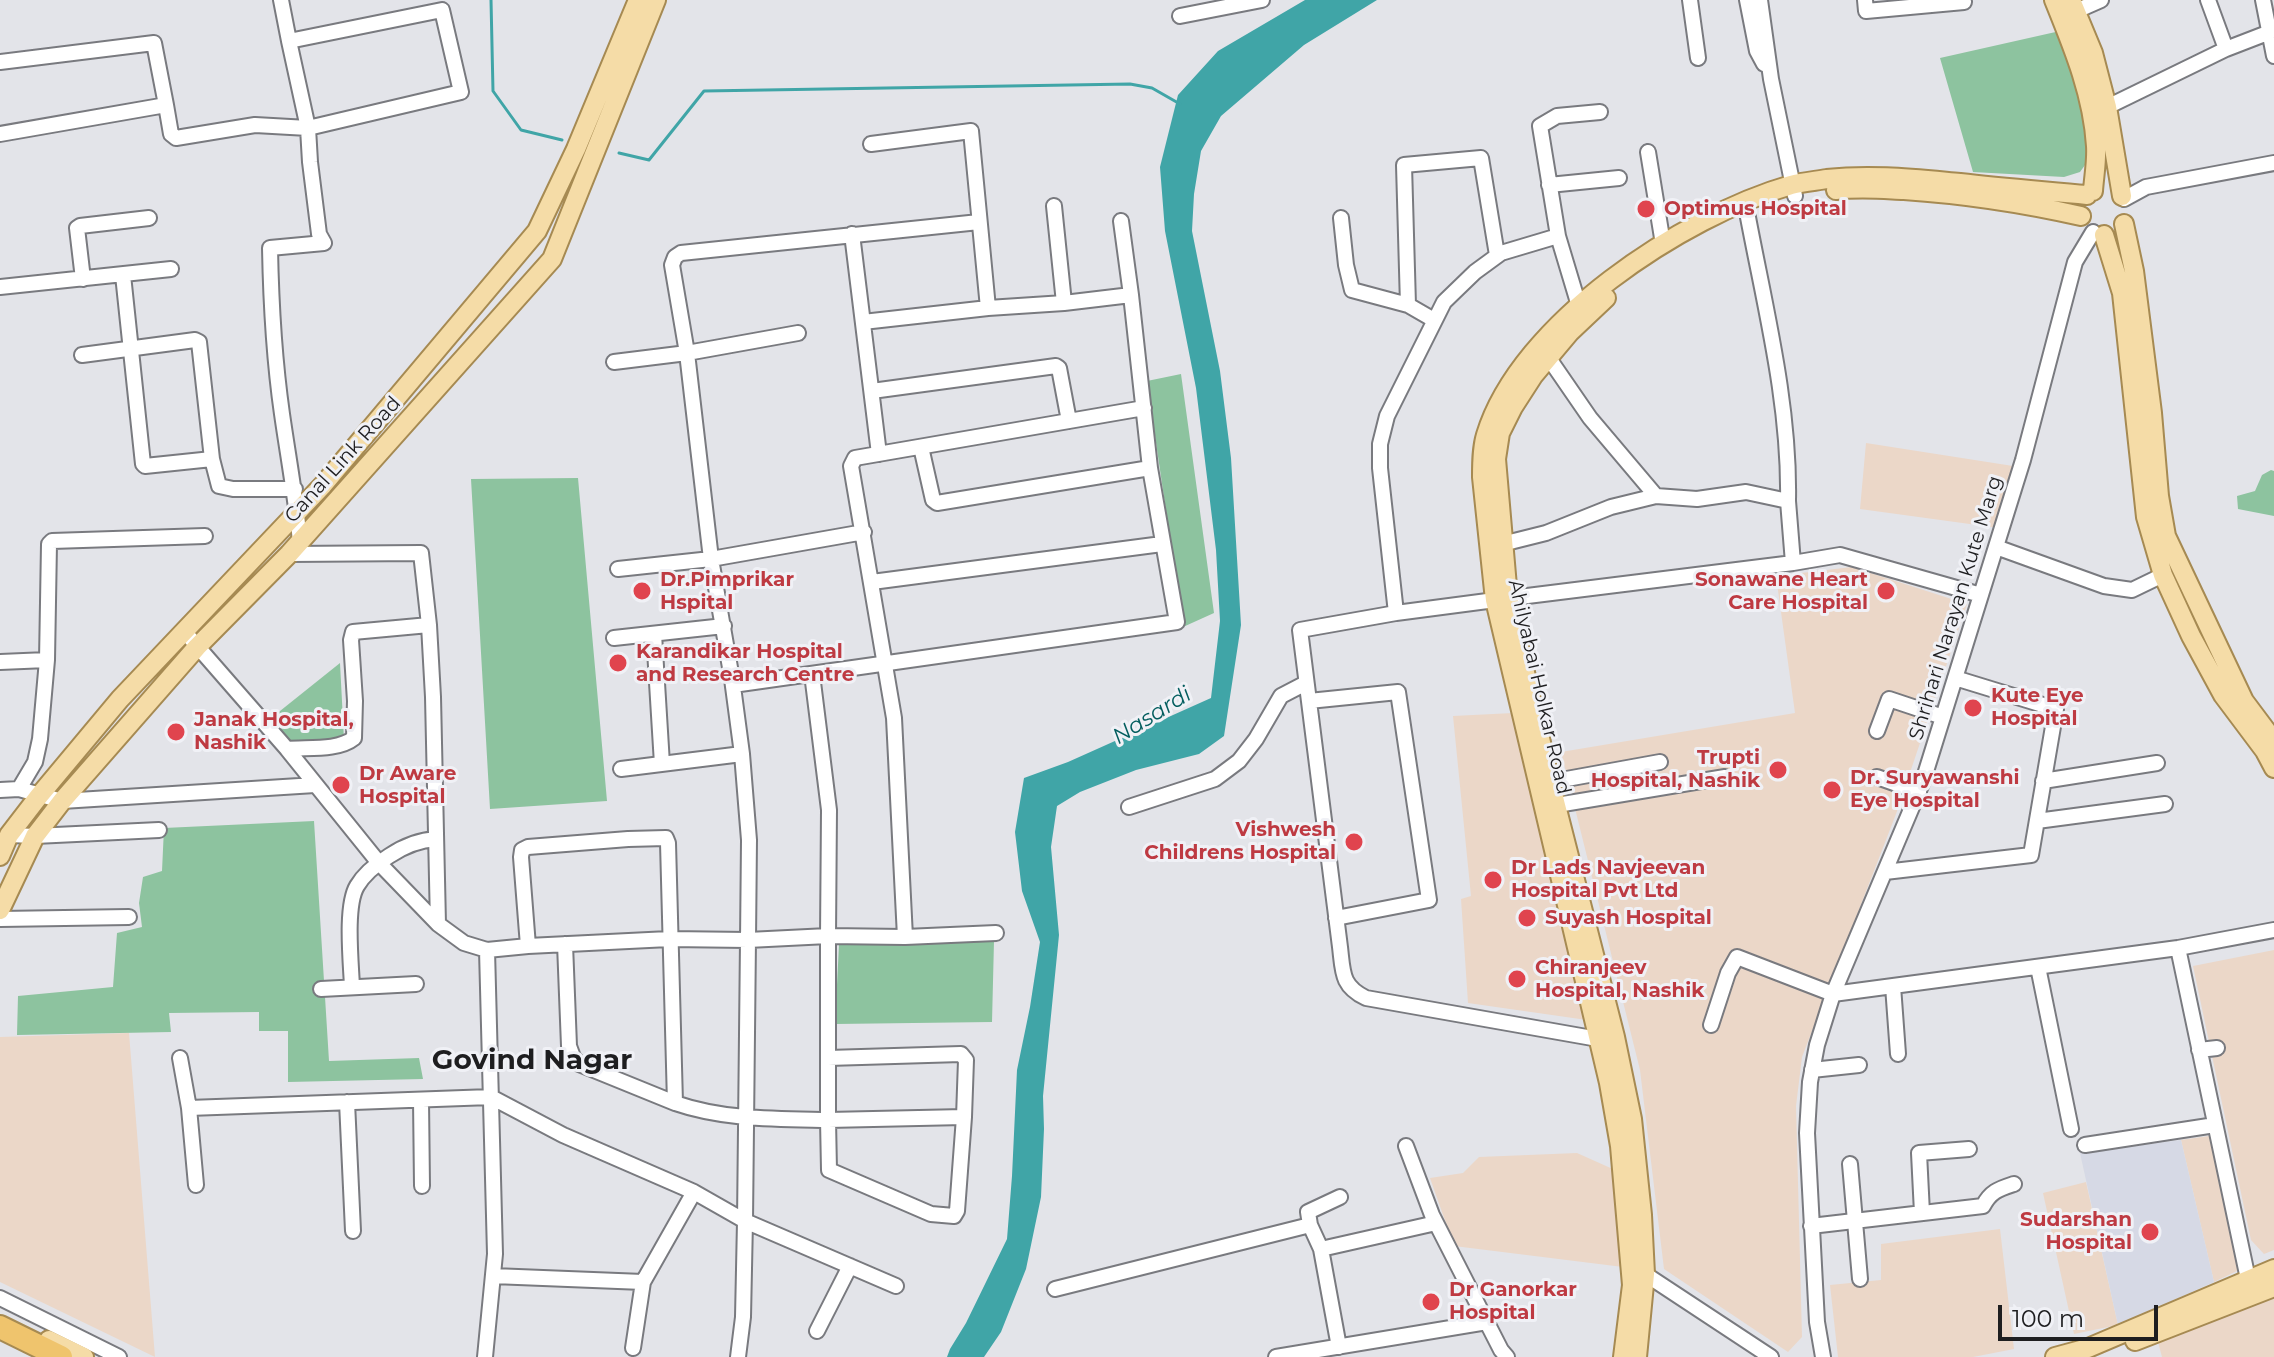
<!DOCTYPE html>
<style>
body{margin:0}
#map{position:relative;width:2274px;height:1357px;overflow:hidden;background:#e3e4e9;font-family:Montserrat,sans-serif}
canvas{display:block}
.scale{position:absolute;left:1998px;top:1305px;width:160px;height:36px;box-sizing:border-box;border:4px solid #1e1e20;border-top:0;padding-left:10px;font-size:24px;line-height:28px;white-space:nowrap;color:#1e1e20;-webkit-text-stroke:6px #f0f1f6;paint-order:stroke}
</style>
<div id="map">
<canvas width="2274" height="1357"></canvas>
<div class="scale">100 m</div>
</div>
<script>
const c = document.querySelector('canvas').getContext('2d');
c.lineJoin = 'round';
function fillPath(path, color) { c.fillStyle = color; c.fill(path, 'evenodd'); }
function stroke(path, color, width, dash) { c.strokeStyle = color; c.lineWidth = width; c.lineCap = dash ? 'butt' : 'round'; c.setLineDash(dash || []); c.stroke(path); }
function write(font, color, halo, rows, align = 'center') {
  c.font = font + ' Montserrat,sans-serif'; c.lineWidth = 6; c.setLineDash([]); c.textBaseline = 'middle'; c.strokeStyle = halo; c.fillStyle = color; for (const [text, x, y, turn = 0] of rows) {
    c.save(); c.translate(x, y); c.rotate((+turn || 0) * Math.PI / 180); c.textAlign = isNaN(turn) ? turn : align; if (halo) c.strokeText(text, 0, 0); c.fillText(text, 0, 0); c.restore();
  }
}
fillPath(new Path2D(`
 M1866,443L2013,466L1999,528L1860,509Z
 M1852,567L1967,604L1896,814L1802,1057L1796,1106L1802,1337L1788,1352L1664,1269L1640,1070L1561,752L1795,713L1776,576Z
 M1513,713L1587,1020L1468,1003L1461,899L1471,896L1453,716Z
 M2274,950V1250L2264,1254L2251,1240L2193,966Z
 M129,1033L155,1357L0,1282V1037Z
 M2209,1136L2241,1269L2214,1282L2181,1140Z
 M1577,1153L1615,1170L1623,1267L1454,1246L1430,1178L1463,1173L1479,1157Z
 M2086,1182L2118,1325L2074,1334L2043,1193Z
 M2000,1229L2014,1349L1973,1357H1838L1830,1285L1881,1280V1244Z
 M2274,1298V1357H2162L2158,1342Z`), '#ebd7c8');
fillPath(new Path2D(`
 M2181,1140L2214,1282L2118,1325L2080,1153Z`), '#d6d9e5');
fillPath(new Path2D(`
 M2060,31L2083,109L2090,158L2080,172L2064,177L1973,172L1940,58Z
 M1181,374L1214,613L1183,627L1147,381Z
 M2271,470L2274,471V516L2238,509L2237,496L2255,491L2262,475Z
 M578,478L607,801L490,809L471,479Z
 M340,663L344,740L290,746L270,719Z
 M314,821L329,1061L419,1058L423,1079L288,1082V1031H259V1012L169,1013L171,1032L17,1035L18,996L113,987L117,933L142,927L139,903L143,877L162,871L164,828Z
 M994,941L992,1022L835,1024L839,945Z`), '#8dc39f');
fillPath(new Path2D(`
 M1305,0H1377L1304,45L1221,116L1201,151L1194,194L1192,231L1220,371L1231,458L1241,625L1224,736L1199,754L1136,770L1080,792L1057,806L1051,847L1059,935L1043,1096L1044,1129L1041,1197L1026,1269L1001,1332L984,1357H947L950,1349L966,1323L1007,1239L1012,1176L1017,1070L1030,1007L1040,942L1022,891L1015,832L1024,778L1068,762L1211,698L1220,621L1216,550L1196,388L1165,231L1160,167L1178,95L1218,51Z`), '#40a5a7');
stroke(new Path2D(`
 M491,0L493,91L521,130L562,140
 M619,153L649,160L704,91L1130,84L1152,88L1180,104`), '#40a5a7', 3);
const minor = new Path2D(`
 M281,0L289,41
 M1690,0L1698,58
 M1747,0L1757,51L1764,64
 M1760,0L1771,79L1795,196
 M1865,0L1866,11L1964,2
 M2208,0L2226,49
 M2263,0L2274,56
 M2076,11L2101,0
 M1180,16L1262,0
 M0,62L154,43L166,105
 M2107,107L2226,49L2270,32
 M0,134L166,105L171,134L176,138L255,125L308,128L461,92L442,10L289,41L308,128L310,162L319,234L324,243L270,248C271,303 274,358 282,414C288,456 296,499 300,542
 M871,144L971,131L988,308
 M1648,152L1663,244
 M1549,185L1619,178
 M2124,199L2146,187L2274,163
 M1743,202L1747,212C1765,308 1790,404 1788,501
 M1054,206L1064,303
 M1341,218L1346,265L1352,290L1408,305L1434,320
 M1121,221L1131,295
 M852,234L879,454
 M123,275L143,464L145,466L212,459
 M83,279L77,228L80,226L149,218
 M0,287L171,269
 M1408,305L1404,165L1481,158L1497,255
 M1579,306L1558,236L1540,126L1557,116L1600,112
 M82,355L195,340L199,342L212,459L219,486L233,489H295
 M1548,357L1590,418L1656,496
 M614,362L687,353L798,333
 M872,391L1056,366L1059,368L1069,421
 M921,447L933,500L937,503L1150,468
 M1502,544L1546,533L1611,507L1656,496L1697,499L1746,492L1788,501L1793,563
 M1996,547L2104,586L2132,590L2163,575
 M289,554L421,553L429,625
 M618,569L711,559L864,532
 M872,582L1162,544
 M1396,613L1380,468V444L1387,416L1444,302L1475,272L1501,253L1558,236
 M184,631L287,749L379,863L438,924L464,943L487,950L528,946L669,939L748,940L745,1221L743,1317L738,1357
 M654,634L662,764
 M614,638L724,626
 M47,660L49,544L52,541L205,536
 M0,662L47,660L40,739L35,762L19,789
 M812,674L829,810L828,936L905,937L996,933
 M733,685L1177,622L1150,468L1131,295L1064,303L988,308L863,322
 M1309,701L1398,692L1429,900L1336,918
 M1877,731L1889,699L1943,717
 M287,749C307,747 338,751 354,738L355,701L351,640L353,632L429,625L433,697L438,924
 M621,769L742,754
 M1877,777L1919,792
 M2043,781L2157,763
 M1550,782L1660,762
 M0,790L19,789L62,801L315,785
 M1557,805L1725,777
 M1129,807L1215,779L1239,761L1256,739L1281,696L1306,683
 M2037,821L2165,804
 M9,835L35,836L159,830
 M1885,872L2031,855L2056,709L1955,678
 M0,919L129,917
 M905,937L894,718L851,466L855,458L1144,408
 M565,944L569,1046L573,1057L579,1064L675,1103
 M528,946L521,857L522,850L528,847L628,839L666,838L668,843L675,1103C724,1120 777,1119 828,1120L829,1170L931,1214L954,1216L957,1211L964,1117
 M2178,948L2248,1279
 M2038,967L2071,1129
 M1893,986L1898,1054
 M352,987C351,962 345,906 357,886C364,874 378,863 389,856C404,846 418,840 436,839
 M321,989L416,984
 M1711,1025L1728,973L1737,957L1833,994L2178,948L2274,930
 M1605,1038L1598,1039L1366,998C1341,986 1343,972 1340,947L1300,630L1396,613L1495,600L1793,563L1840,555L1981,595
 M2199,1050L2217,1048
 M180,1058L189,1108
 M828,1058L961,1054L966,1060L964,1117L828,1120V936L748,940L749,840L742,754L732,679L711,559L687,353L672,265L675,257L681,253L979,222
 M1812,1070L1859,1065
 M421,1100L422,1186
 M347,1102L353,1231
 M2085,1145L2215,1125
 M1406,1146L1432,1215L1501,1350L1507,1357
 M1850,1164L1860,1279
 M196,1185L189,1108L491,1097L563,1135L694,1192L745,1221L896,1286
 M1922,1213L1919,1153L1969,1149
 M1310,1225L1308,1212L1340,1197
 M1811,1226L1983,1206C1991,1191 1999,1189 2014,1184
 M1321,1249L1339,1347
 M1645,1274L1771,1357
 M493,1276L643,1282
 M1055,1289L1310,1225L1321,1249L1436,1223
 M0,1298L119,1357
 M817,1331L850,1266
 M633,1348L643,1282L694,1192
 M485,1357L495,1254L487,950
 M1276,1357L1487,1322
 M1823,1357L1817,1322L1807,1133L1810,1082L1817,1045L1833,994L1923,781L2023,460L2075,262L2093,232`);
const major = new Path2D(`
 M2054,0C2073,47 2093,95 2096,146C2097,161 2094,176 2093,191
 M2071,0L2093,53L2107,107L2122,196
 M1836,190C1858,187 1881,189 1904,190C1964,194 2023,203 2081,216
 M2124,224L2134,271L2152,413L2159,496L2166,536L2244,701L2274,741
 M2104,235L2122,293L2146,517L2163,575L2191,636L2223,695L2265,751L2274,768
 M1606,298L1570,332L1533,376L1513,407L1500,433L1496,459L1508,598L1550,782L1615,1037L1632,1119L1642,1215L1645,1274L1637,1357
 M0,856L9,835L39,796L120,699L323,485L537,231L576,149L638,0
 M0,910L35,836L62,801L197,647L289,554L552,259L656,0
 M49,1340L84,1357
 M2135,1341L2274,1287
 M1623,1357L1632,1285L1620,1146L1609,1083L1495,600L1482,477C1482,463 1482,448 1486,435C1520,323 1683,216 1791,185C1803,182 1815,181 1827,179C1872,174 1915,179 1960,183C2002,188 2045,191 2087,195
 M2055,1357L2088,1348L2274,1269`);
const highway = new Path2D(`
 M0,1327L61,1357`);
stroke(minor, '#797a7f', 18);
stroke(major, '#a68a52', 22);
stroke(highway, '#a68a52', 26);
stroke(minor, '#fff', 14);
stroke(major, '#f5dca7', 18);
stroke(highway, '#efc46d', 22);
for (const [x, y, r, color] of [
 [1646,209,10,"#e0444e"],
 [642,591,10,"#e0444e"],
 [1886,591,10,"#e0444e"],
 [618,663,10,"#e0444e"],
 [1973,708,10,"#e0444e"],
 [176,732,10,"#e0444e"],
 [1778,770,10,"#e0444e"],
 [341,785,10,"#e0444e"],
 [1832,790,10,"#e0444e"],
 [1354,842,10,"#e0444e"],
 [1493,880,10,"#e0444e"],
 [1527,918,10,"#e0444e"],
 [1517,979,10,"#e0444e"],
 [2150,1232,10,"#e0444e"],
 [1431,1302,10,"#e0444e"]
]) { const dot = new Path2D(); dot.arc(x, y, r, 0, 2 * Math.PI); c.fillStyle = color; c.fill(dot); stroke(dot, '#f0f1f6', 3); }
write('bold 20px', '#be3a42', '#f0f1f6', [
 ["Optimus Hospital",1664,209],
 ["Dr.Pimprikar",660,580],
 ["Hspital",660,603],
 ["Sonawane Heart",1868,580,"right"],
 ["Care Hospital",1868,603,"right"],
 ["Karandikar Hospital",636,652],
 ["and Research Centre",636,675],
 ["Kute Eye",1991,696],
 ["Hospital",1991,719],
 ["Janak Hospital,",194,720],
 ["Nashik",194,743],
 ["Trupti",1760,758,"right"],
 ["Hospital, Nashik",1760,781,"right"],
 ["Dr Aware",359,774],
 ["Hospital",359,797],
 ["Dr. Suryawanshi",1850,778],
 ["Eye Hospital",1850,801],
 ["Vishwesh",1336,830,"right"],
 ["Childrens Hospital",1336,853,"right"],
 ["Dr Lads Navjeevan",1511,868],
 ["Hospital Pvt Ltd",1511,891],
 ["Suyash Hospital",1545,918],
 ["Chiranjeev",1535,968],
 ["Hospital, Nashik",1535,991],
 ["Sudarshan",2132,1220,"right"],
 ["Hospital",2132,1243,"right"],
 ["Dr Ganorkar",1449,1290],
 ["Hospital",1449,1313]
], 'left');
write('20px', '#1e1e20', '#f0f1f6', [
 ["Canal Link Road",343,460,-48],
 ["Shrihari Narayan Kute Marg",1956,608,-73],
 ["Ahilyabai Holkar Road",1539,687,77]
]);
write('italic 22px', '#045e5f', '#f0f1f6', [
 ["Nasardi",1152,716,-32]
]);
write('bold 28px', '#1e1e20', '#f0f1f6', [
 ["Govind Nagar",532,1061]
]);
</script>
